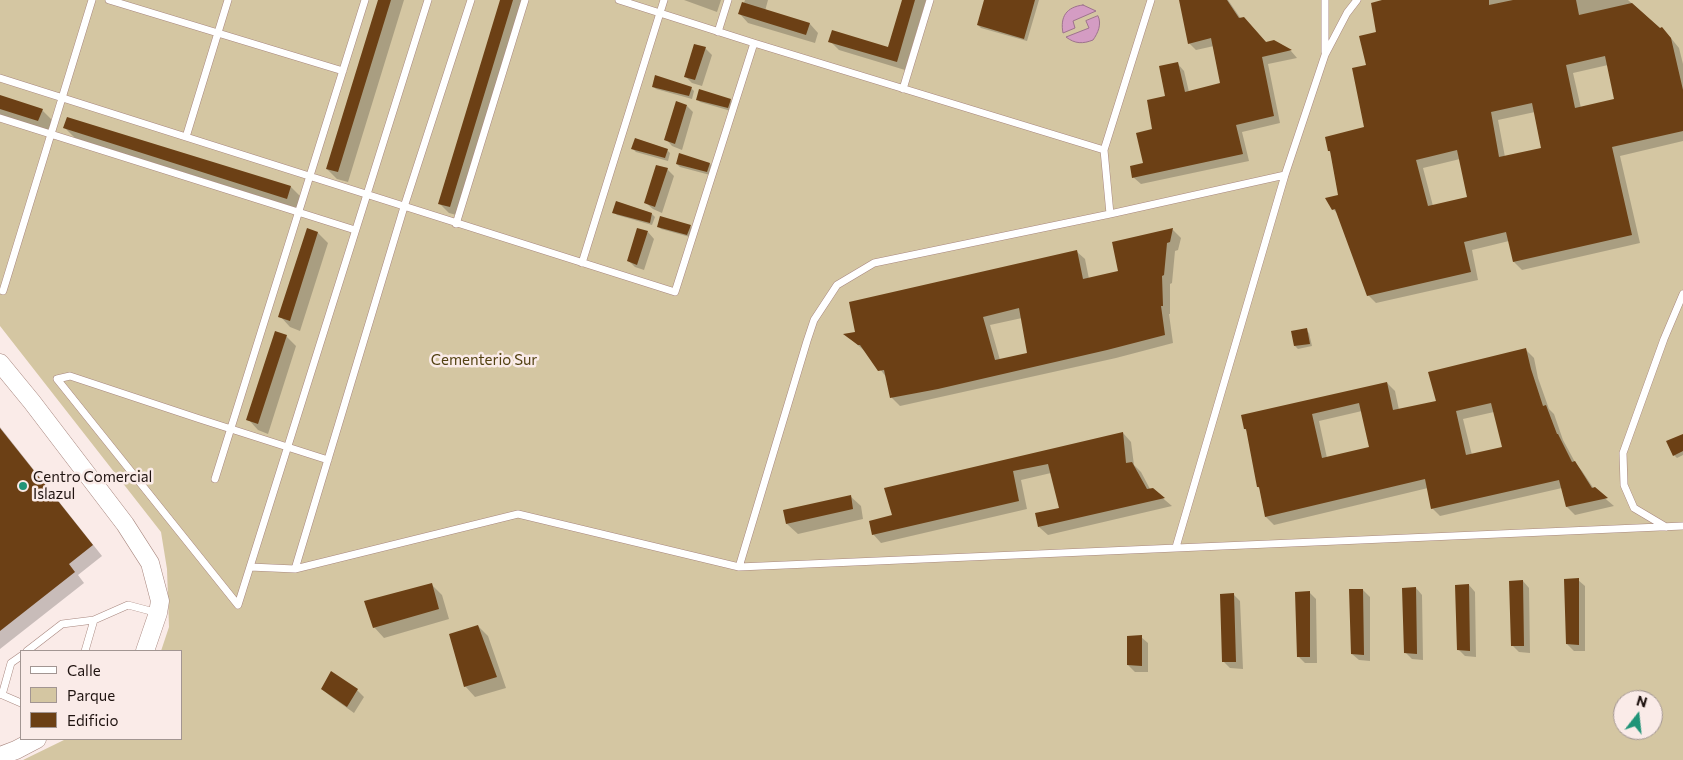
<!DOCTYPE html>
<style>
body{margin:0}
#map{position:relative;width:1683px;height:760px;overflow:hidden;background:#faebe8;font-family:Commissioner,sans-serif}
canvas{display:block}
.legend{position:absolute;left:20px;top:650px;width:162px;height:90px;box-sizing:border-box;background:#faebe8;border:1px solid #a29592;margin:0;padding:6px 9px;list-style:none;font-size:15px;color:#1f1310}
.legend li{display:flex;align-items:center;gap:10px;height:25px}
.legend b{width:25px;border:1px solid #a29592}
.north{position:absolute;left:1613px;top:690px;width:50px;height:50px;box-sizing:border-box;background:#faebe8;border:1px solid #a29592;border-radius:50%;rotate:16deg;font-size:14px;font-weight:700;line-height:20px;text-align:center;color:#1f1310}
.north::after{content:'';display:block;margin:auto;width:18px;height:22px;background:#209478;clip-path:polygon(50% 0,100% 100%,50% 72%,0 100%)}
</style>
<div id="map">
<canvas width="1683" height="760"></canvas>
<ul class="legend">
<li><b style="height:6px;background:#fff"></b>Calle</li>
<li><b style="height:14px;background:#d4c6a2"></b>Parque</li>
<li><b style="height:14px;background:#6c4015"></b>Edificio</li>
</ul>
<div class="north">N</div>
</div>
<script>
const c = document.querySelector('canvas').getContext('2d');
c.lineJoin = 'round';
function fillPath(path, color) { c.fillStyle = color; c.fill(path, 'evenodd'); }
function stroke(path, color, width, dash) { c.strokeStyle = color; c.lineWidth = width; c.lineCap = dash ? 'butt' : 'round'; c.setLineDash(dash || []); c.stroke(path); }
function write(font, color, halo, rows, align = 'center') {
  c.font = font + ' Commissioner,sans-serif'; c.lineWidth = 5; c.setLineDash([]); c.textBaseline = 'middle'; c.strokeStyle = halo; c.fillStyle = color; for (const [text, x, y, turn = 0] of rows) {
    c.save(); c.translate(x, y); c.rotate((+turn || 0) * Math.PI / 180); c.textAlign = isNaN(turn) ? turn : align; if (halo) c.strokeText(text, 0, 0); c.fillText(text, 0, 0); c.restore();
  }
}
fillPath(new Path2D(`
 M0,0H1683V760H23L66,739H181V651H161L169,627L167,569L161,532L0,326ZM1623,700H1653V730H1623Z`), '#d4c6a2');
const water = new Path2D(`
 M1083,5L1096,11L1073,21L1075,28L1063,33C1060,17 1066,7 1083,5Z
 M1098,16C1102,24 1098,33 1093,40C1083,44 1075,44 1066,37L1089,28L1086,21Z`);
fillPath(water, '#d49cc3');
stroke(water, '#9e738d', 1);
fillPath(new Path2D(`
 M379,0H404L348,182L337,179L327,169Z
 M501,0H526L460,216L449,213L439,203Z
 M684,0H721L717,12Z
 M745,0H768L765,11L810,24L818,33L815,43L748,23L740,14Z
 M904,0H926L905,70L839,50L830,41L888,48Z
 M985,0H1039L1027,41L981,28L978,25Z
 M1180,0H1228L1241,19L1267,43L1274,42L1291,51L1297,58L1268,64L1280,123L1242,132L1249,161L1141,184L1133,177L1144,164L1153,130L1177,63L1184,71L1189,92L1221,84L1214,46L1196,50L1189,43Z
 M1388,0H1628L1670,37L1679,48L1683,64V141L1620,156L1640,243L1522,270L1514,262L1509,241L1472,250L1478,280L1376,303L1368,295L1339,215L1333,209L1339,196L1331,153L1329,151L1365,127L1367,66ZM1608,65L1615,100L1581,108L1573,73ZM1535,112L1542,149L1505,157L1498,120ZM1460,159L1469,198L1433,206L1423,168Z
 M705,48L712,55L702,86L692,83L686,77Z
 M653,86L691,88L694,91L692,99L656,89Z
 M0,97L42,110L52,120L48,130L0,115Z
 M697,99L730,100L733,103L731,111L700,102Z
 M687,106L693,112L682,150L672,146L666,139Z
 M65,128L291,187L301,197L297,208L75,138Z
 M633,149L667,150L670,153L668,161L636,152Z
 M680,154L710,164L713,167L710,175L680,167L677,164Z
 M667,169L674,176L662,213L653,209L646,203Z
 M614,212L652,214L655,217L652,225L617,215Z
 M658,226H690L693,230L690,237L661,229Z
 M308,230L318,233L328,243L300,331L290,327L280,316Z
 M1173,230L1181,238L1178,250L1175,251L1172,283L1170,284V314H1169L1173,343L1116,358L900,406L892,398L887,378L867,353L846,335L856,332L1076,251L1085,259L1089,279L1119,272L1113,243ZM1022,318L1029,354L1000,360L990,325Z
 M648,232L654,239L644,270L635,267L628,260Z
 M1306,330L1309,333L1312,346L1298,349L1295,346L1293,332Z
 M286,336L296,346L268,434L258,430L248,419Z
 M1526,350L1534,358L1538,378L1549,409L1554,414L1563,440L1576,464L1582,471L1594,489L1614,506L1575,515L1567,507L1562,488L1440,516L1432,508L1428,488L1274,525L1266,517L1260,489L1258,487L1248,432L1245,429L1387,383L1395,391L1399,410L1437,402ZM1362,411L1370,448L1327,458L1319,421ZM1494,412L1504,448L1472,455L1463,419Z
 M0,427L102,556L78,575L84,583L0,649Z
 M1123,433L1131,442L1134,465L1141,472L1150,489H1152L1172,506L1048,535L1039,527L1060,509L1051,473L1021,480L1027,509L881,543L873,534L893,516L886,489Z
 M1683,440V455L1677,458L1674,455Z
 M850,496L861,506L863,519L798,534L787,524L785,511Z
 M1578,580L1585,586V651H1574L1567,644Z
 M1523,581L1529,588L1530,653L1519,652L1512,645Z
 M431,584L442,595L449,619L384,638L374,627Z
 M1469,585L1475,592L1476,657L1465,656L1458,649Z
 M1416,588L1422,595L1423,660L1412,659L1405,652Z
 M1363,590L1370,597V661L1359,660L1352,654Z
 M1309,592L1316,599L1317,663H1305L1298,656Z
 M1234,595L1240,601L1243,669L1230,668L1223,661Z
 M478,626L488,636L506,688L475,697L465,686Z
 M1141,637L1148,643V672H1135L1128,665Z
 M331,673L357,690L364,697L354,713L329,695L322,689Z`), '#0003');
fillPath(new Path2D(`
 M378,0H391L338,172L326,169Z
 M500,0H513L450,207L438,204Z
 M902,0H915L897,62L828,42L832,30L888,47Z
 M984,0H1035L1024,39L977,25Z
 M1179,0H1227L1239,18L1244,17L1266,42L1274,40L1292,50L1262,57L1274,116L1236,125L1243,154L1132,178L1130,166L1143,163L1136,133L1152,129L1147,100L1165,96L1159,66L1178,62L1185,92L1220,83L1211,38L1188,44Z
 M1382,0H1489V5L1513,0H1576L1579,15L1632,3L1660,28L1662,27L1671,38L1683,90V131L1612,147L1632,235L1513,262L1506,232L1464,242L1471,272L1367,296L1335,209L1332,210L1325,198L1338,195L1330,151H1328L1325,137L1364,127L1352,68L1366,65L1359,36L1376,32L1371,3ZM1605,56L1614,99L1575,108L1566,65ZM1532,103L1541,148L1499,157L1491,112ZM1457,150L1467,197L1428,206L1416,160Z
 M742,2L810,23L806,35L738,14Z
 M694,44L706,47L695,80L684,77Z
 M655,75L692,87L689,96L652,87Z
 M699,89L731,99L728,108L696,100Z
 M0,95L43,109L38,121L0,109Z
 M676,101L687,105L675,144L664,140Z
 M67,117L291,186L287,199L63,128Z
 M635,138L668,149L665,158L631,149Z
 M679,153L710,163L707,172L676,164Z
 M656,165L668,168L655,207L644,203Z
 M616,201L652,213L650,223L612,213Z
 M660,216L691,225L687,235L657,227Z
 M307,228L318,232L290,321L278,317Z
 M637,228L648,231L637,265L627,261Z
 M1173,228L1170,242L1167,243L1164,275L1162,276L1163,306H1161L1165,335L1107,350L938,389L890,398L884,370L878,371L860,345H858L843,334L855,332L849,302L1077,250L1083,279L1118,271L1112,242ZM1019,308L1027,353L995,360L983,317Z
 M1307,328L1310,344L1294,346L1291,331Z
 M275,331L287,335L258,424L246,420Z
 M1526,348L1531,369L1543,406L1546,405L1557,434H1558L1572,462L1575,461L1592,488L1595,487L1608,498L1566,507L1559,480L1431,509L1425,479L1265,517L1259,487H1257L1246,429H1244L1241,415L1387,382L1393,410L1436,401L1428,372ZM1359,403L1369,447L1322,458L1312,414ZM1491,403L1502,447L1466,455L1456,411Z
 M0,428L93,545L69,564L75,572L0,631Z
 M1123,432L1126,463L1132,462L1147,489L1153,488L1165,498L1038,527L1035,513L1059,508L1048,464L1013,471L1019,501L872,535L869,521L892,515L884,488Z
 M1683,434V451L1673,456L1666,441Z
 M851,495L853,509L786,524L783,510Z
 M1579,578V645L1566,644L1564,579Z
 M1523,580L1524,646H1511L1509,581Z
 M432,583L439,609L373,628L364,601Z
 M1469,584L1470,651L1457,650L1455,585Z
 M1416,587L1417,654L1404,653L1402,588Z
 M1349,589H1363L1364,655L1351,654Z
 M1310,591V657H1297L1295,592Z
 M1234,593L1236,662H1222L1220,594Z
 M478,625L497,677L464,687L449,634Z
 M1142,635V666L1127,665V636Z
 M331,671L358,689L347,707L321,689Z`), '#6c4015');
const service = new Path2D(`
 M109,0L343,71
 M619,0L754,43
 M718,32L728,0
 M1325,52V0
 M0,78L675,292L754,43L1104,150L1110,214
 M903,89L930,0
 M0,118L355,230
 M186,137L228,0
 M1104,150L1151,0
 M456,224L525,0
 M582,263L664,0
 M3,291L92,0
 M328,460C242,433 156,405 70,376L57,379L238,605C302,404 364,201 428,0
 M215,479L365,0
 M1666,527L1634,508L1624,485L1623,453L1664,339L1683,294
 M1176,547L1285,175L1325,55L1347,13L1357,0
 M250,567L295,569L518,514L739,567L1683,526
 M739,567L807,341L814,320L837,285L874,263L1110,214L1285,175
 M295,569L404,207L471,0
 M27,651L62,624L94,620L128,605L158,613
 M85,651L94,620
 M0,694L21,703
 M2,695L11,663L21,656`);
const tertiary = new Path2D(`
 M0,363L32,402L125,524L150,563L160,601L158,613L145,651
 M0,756L16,750L37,739`);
stroke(service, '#a8877f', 8);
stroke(tertiary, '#a8877f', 19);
stroke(service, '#fff', 7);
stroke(tertiary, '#fff', 18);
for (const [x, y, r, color] of [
 [23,486,5,"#209478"]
]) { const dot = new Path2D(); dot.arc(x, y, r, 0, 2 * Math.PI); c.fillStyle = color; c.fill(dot); stroke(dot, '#faebe8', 2); }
write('15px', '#534213', '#faebe8', [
 ["Cementerio Sur",484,360]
]);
write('15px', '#1f1310', '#faebe8', [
 ["Centro Comercial",33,477],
 ["Islazul",33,494]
], 'left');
</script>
